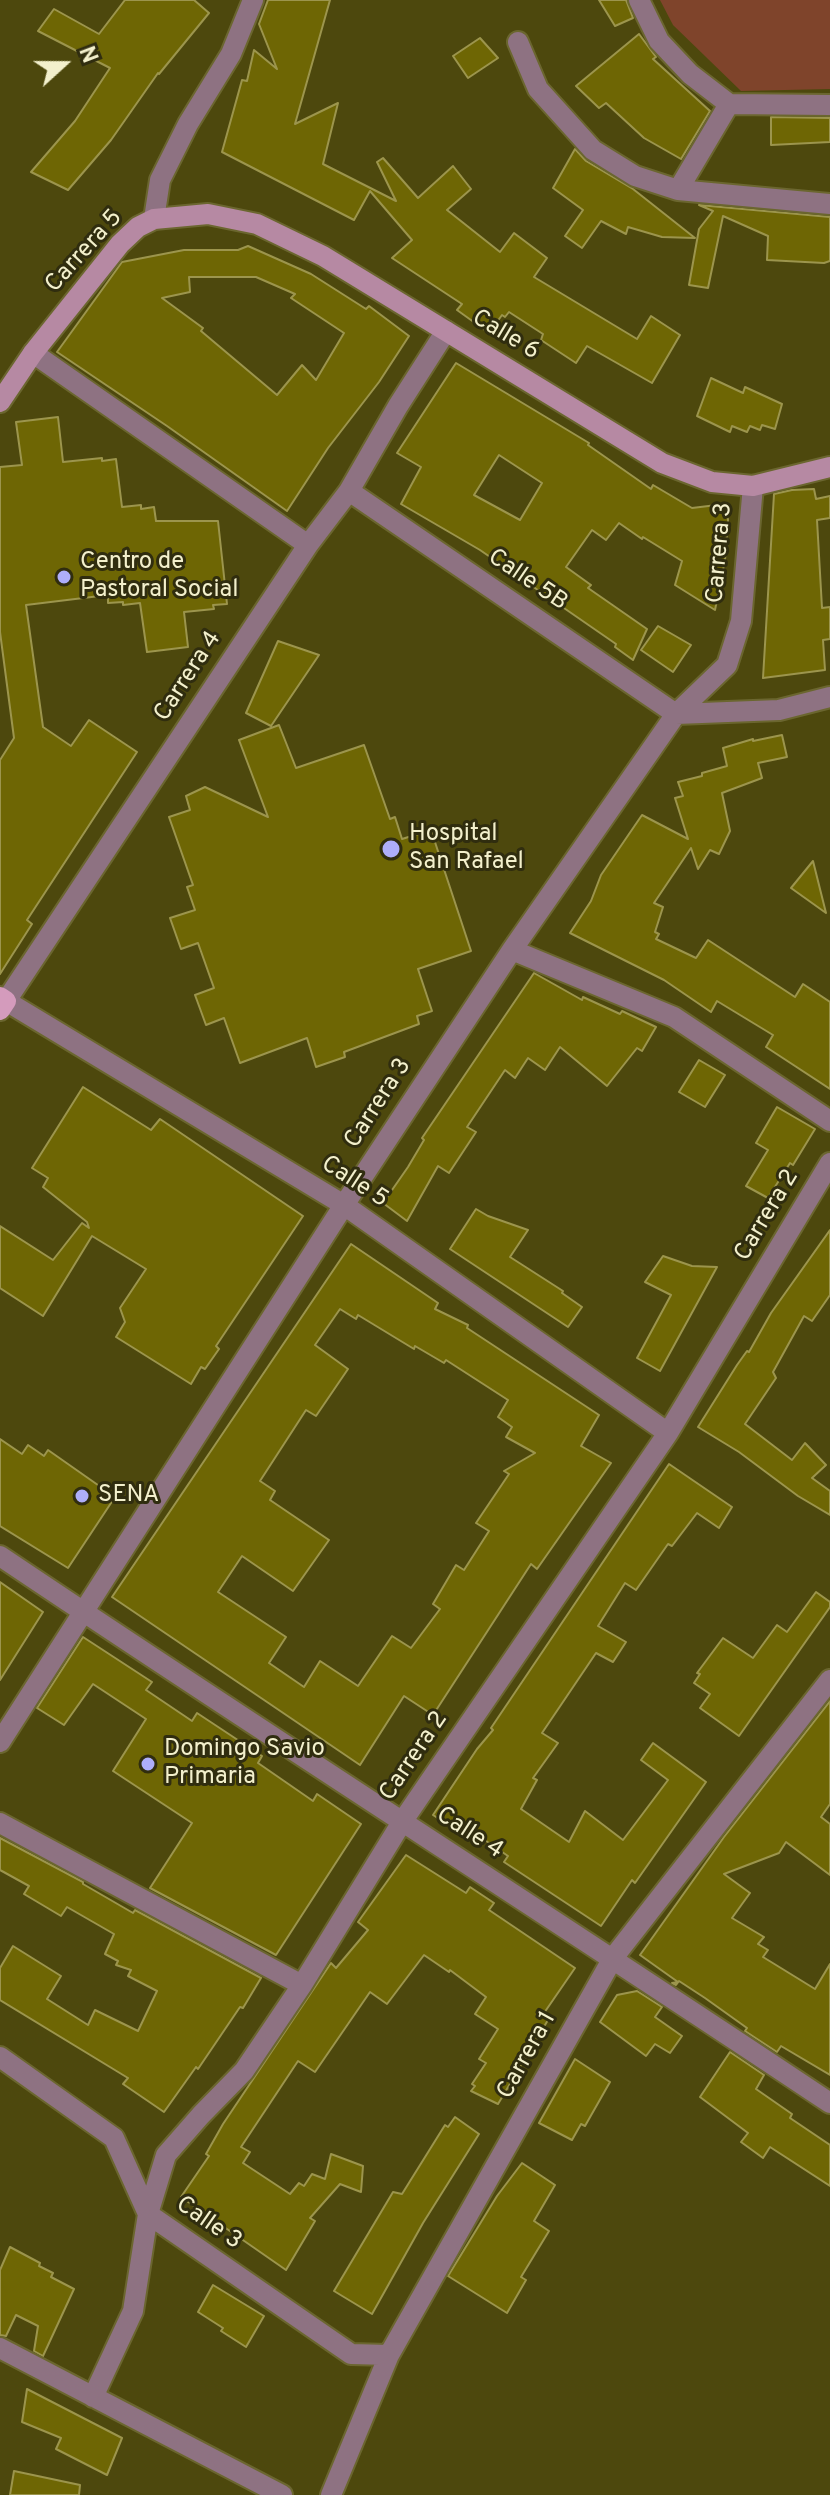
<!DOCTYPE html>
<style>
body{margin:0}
#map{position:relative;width:830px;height:2495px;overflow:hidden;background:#4d480d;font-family:Overpass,sans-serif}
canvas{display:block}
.north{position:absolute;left:24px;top:24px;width:80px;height:80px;-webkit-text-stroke:6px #302d0f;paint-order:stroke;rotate:69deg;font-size:22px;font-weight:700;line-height:32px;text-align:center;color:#f3f0cc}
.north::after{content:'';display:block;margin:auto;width:28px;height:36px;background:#f3f0cc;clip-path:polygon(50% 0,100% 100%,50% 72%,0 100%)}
</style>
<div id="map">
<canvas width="830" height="2495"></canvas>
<div class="north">N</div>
</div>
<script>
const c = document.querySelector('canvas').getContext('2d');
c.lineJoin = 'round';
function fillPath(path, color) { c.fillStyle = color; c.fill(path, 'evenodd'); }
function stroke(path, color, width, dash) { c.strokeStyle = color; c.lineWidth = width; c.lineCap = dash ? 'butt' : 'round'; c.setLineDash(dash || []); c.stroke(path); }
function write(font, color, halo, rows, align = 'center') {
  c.font = font + ' Overpass,sans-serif'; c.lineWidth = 6; c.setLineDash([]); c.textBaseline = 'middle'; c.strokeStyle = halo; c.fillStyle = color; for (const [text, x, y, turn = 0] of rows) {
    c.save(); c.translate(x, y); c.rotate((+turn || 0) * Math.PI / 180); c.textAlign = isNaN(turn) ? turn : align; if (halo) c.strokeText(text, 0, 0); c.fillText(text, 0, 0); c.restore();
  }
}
fillPath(new Path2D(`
 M660,0H830V89L741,91L673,25Z`), '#7f442b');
const building = new Path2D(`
 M125,0H194L209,13L159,74L158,73L111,140L68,190L31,172L75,121L110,68L38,31L54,9L99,34Z
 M268,0H330L295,124L338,103L323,164L396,201L377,162L383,158L418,198L453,166L471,189L447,210L500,252L514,233L547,258L534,277L637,339L651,316L680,335L652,383L587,346L576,363L541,340L543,334L509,312L505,317L502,315L489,333L457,310L462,304L392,258L412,240L370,191L354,220L222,152L242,80L247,81L254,50L277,69L259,24Z
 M599,0H626L633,18L615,26Z
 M639,34L656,57L653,59L710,111L681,159L644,138L606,103L599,108L576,86Z
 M480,38L498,58L468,78L453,56Z
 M771,117L830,118V142L771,145Z
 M575,149L586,161L633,189L695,238L662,237L628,227L626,234L601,221L582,248L565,236L583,210L553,188Z
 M699,205L830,217V261L824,263L767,260L768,236L723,216L708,288L689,285L699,229L713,211Z
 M248,246L311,274L366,309L369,306L409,336L379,382L328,448L287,511L167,426L57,352L122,262L184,250H238ZM189,277H256L295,294L291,298L344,333L316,380L302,365L277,395L201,331L203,328L162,298L190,292Z
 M456,363L589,443L588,445L651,489L653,485L692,508L725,504L728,520L725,560L715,610L675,585L682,561L643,537L642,539L619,523L606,540L592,530L566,567L591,585L588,588L647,629L633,660L615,647L616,644L480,550L401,504L421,467L397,453ZM499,455L542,483L520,520L474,495Z
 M711,378L743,393L745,387L782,404L775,429L762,425L760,430L750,426L747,432L732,426L730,432L697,416Z
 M58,417L63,462L102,458V461L116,459L122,507L141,505V509L154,507L156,521H218L227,604L213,605L214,609L184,612L188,647L147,652L140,603L123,605V602L108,603V595L26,605L43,727L71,746L89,720L137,752L27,920L32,924L0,974V760L14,738L0,632V467L22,465L16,422Z
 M814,489L816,499L830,496V518L817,520L822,608L830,607V639L823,640L825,670L763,678L774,494L792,490Z
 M658,626L691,645L673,672L641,650Z
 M278,641L319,655L271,726L246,713Z
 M279,725L296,768L364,745L390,819L395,817L402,839L431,830L471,951L418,969L432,1011L417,1016L419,1024L344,1052L345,1057L316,1067L307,1038L240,1063L224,1018L206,1025L195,995L214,988L198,943L181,949L170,918L195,910L187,887L193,885L169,817L190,810L186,796L205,787L268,817L239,740Z
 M782,735L787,757L758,763L762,778L722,793L730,831L719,854L710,850L698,869L691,848L654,903L663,907L655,932L659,934L656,939L696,958L708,940L795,997L803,984L830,1002V1089L766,1047L773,1035L717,1001L711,1012L664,980L570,933L591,901L601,875L642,815L688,839L675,798L683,796L678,782L702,776V773L727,766L723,748L753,739V741Z
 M813,861L826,913L791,888Z
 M534,973L582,1000L583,997L620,1014L622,1011L656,1027L642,1051L637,1048L607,1086L560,1047L545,1070L528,1058L515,1078L505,1070L467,1127L476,1132L449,1173L438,1166L407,1221L383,1203L408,1167L424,1140L422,1138Z
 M699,1060L725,1075L705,1107L679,1092Z
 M83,1087L151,1130L160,1119L303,1216L216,1346L219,1349L205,1369L201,1367L191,1384L116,1337L125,1322L120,1308L146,1269L92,1236L43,1316L0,1288V1226L53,1260L82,1223L89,1228L87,1222L43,1187L48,1178L32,1168Z
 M777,1107L815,1129L793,1165L790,1163L768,1198L746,1186L768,1150L756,1143Z
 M476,1209L488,1216L528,1230L510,1257L563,1291L562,1293L582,1307L568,1327L450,1249Z
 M830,1230V1295L812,1321L804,1316L773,1372L776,1378L745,1424L792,1460L805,1443L826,1465L812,1478L830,1491V1515L798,1496L739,1452L698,1427L737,1365L747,1351L749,1352L771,1313Z
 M351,1244L438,1303L435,1309L468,1325L467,1328L599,1415L581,1446L611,1463L537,1569L531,1564L433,1715L404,1696L360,1765L112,1597ZM340,1309L356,1319L358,1315L414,1349L415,1346L444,1363L446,1360L508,1400L498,1417L512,1427L506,1437L535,1453L504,1471L509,1474L476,1523L489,1531L464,1570L456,1565L433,1604L440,1609L411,1648L392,1636L358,1686L320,1661L304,1687L269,1663L286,1637L218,1592L242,1556L293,1591L329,1540L270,1500L275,1491L260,1481L306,1410L316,1416L348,1369L315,1345Z
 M663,1256L692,1266L717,1267L660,1371L637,1358L671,1295L645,1282Z
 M0,1439L22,1454L28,1445L44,1456L48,1450L115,1497L68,1568L0,1526Z
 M669,1464L732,1507L719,1528L697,1513L672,1546L668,1544L636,1590L625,1583L598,1626L626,1642L613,1662L596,1653L542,1733L558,1743L533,1778L537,1780L521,1809L569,1842L585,1811L623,1840L668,1780L641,1760L653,1743L706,1782L635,1883L632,1880L601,1926L504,1862L508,1856L460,1823L456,1830L433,1815L477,1749L493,1730L491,1728Z
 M0,1582L43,1612L0,1680Z
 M816,1592L830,1602V1607L739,1736L700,1708L710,1694L694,1683L700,1674L697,1673L723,1638L753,1658L777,1625L787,1632Z
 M83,1637L152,1682L146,1690L192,1721L197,1713L262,1756L258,1763L313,1801L317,1794L361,1824L276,1955L150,1888L192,1823L113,1771L146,1719L93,1684L64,1725L37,1708Z
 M830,1701V1804L821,1817L830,1824V1875L786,1842L779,1853L724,1874L750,1893L732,1918L764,1937L758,1944L768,1950L763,1957L815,1989L830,1964V2075L781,2046L777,2052L745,2031L747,2028L705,1998L679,1981L676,1985L672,1983L678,1982L640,1955L724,1837Z
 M0,1838L83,1882V1884L133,1913L135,1910L261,1978L243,2008L240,2007L198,2069L196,2067L164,2112L123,2084L128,2078L0,2000V1968L13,1946L61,1976L47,1999L88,2025L95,2010L138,2031L157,1991L128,1976L131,1970L116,1965L118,1961L105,1954L114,1934L67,1907L61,1916L24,1894L29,1886L0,1870Z
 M406,1855L466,1893L470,1887L494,1903L489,1910L575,1968L542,2016L548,2020L498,2104L471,2091L475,2086L472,2084L486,2063L479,2059L498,2029L475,2014L486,1997L450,1970L449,1972L424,1955L387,2004L370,1992L315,2072L298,2061L241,2147L250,2152L243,2163L290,2194L299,2183L304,2186L312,2174L325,2179L331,2154L363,2166L361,2192L340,2184L310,2218L315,2221L286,2270L181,2197L209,2156L206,2154L223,2124L331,1963L336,1968L368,1930L358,1922Z
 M637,1991L662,2007L655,2017L682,2036L670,2053L655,2044L646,2056L600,2022L617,1995Z
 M730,2052L764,2075L756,2089L792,2114L790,2118L830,2145V2186L770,2147L763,2158L741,2142L748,2133L700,2097Z
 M575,2059L610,2082L585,2126L581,2124L572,2140L539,2123Z
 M455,2117L479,2134L423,2223L372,2314L334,2291L393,2192L402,2194L445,2125L448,2127Z
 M522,2163L555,2185L534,2221L549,2231L521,2277L526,2280L507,2313L448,2276L497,2196Z
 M10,2247L40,2263L39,2266L53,2273L51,2277L74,2289L43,2356L34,2351L38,2326L16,2315L6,2336L0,2335V2270Z
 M213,2285L264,2316L246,2347L221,2331L223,2328L198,2312Z
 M27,2389L122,2438L107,2475L56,2449L61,2438L22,2422Z
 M14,2471L80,2485L79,2495H10Z`);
fillPath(building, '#6e6604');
stroke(building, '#9c954d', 2);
const street = new Path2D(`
 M639,0L659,41L690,74L729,104L830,105
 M518,42L538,89L593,150L635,176L678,190L830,204
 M678,190L729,104
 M154,219L160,180L188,124L231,54L253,0
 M446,331L398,406L349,491L308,545L6,1001L344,1205L668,1433
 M33,353L308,545
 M349,491L676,714L779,710L830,697
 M512,950L674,1017L830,1121
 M0,1556C275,1741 555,1919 830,2103
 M0,1742L344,1205L512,950L676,714L727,665L741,621L753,486
 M0,1823L302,1985
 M0,2057L114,2138L148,2214L351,2354L389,2355
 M0,2348L282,2495
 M93,2397L133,2311L148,2214L166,2155L201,2115L244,2071L302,1985L402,1822L668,1433L830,1163
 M331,2495L389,2355L613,1958L830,1680`);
const secondary = new Path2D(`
 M0,402L33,353L120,244L138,227L154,219L208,214L257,224L323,256L662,463L712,482L753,486L830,467`);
const primary = new Path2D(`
 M0,997L6,1001L0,1010`);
stroke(street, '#6b662f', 24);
stroke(secondary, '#6b662f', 24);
stroke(primary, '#6b662f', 24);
stroke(street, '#8e7282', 20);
stroke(secondary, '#b689a3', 20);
stroke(primary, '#d49bbc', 20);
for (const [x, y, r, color] of [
 [64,577,8,"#aeaefa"],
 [391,849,10,"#aeaefa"],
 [82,1496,8,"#aeaefa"],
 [148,1764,8,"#aeaefa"]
]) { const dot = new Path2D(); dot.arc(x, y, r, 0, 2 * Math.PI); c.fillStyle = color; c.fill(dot); stroke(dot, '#302d0f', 3); }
write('24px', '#f3f0cc', '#302d0f', [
 ["Carrera 5",85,252,-48],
 ["Calle 6",505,336,31],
 ["Carrera 3",721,553,-85],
 ["Calle 5B",527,581,34],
 ["Carrera 4",189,677,-57],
 ["Carrera 3",379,1104,-57],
 ["Calle 5",354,1183,33],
 ["Carrera 2",768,1216,-59],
 ["Carrera 2",415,1757,-56],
 ["Calle 4",469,1834,33],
 ["Carrera 1",528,2056,-61],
 ["Calle 3",208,2224,35]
]);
write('24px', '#f3f0cc', '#302d0f', [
 ["Centro de",80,563],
 ["Pastoral Social",80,591],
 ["Hospital",409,835],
 ["San Rafael",409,863],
 ["SENA",98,1496],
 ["Domingo Savio",164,1750],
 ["Primaria",164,1778]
], 'left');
</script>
